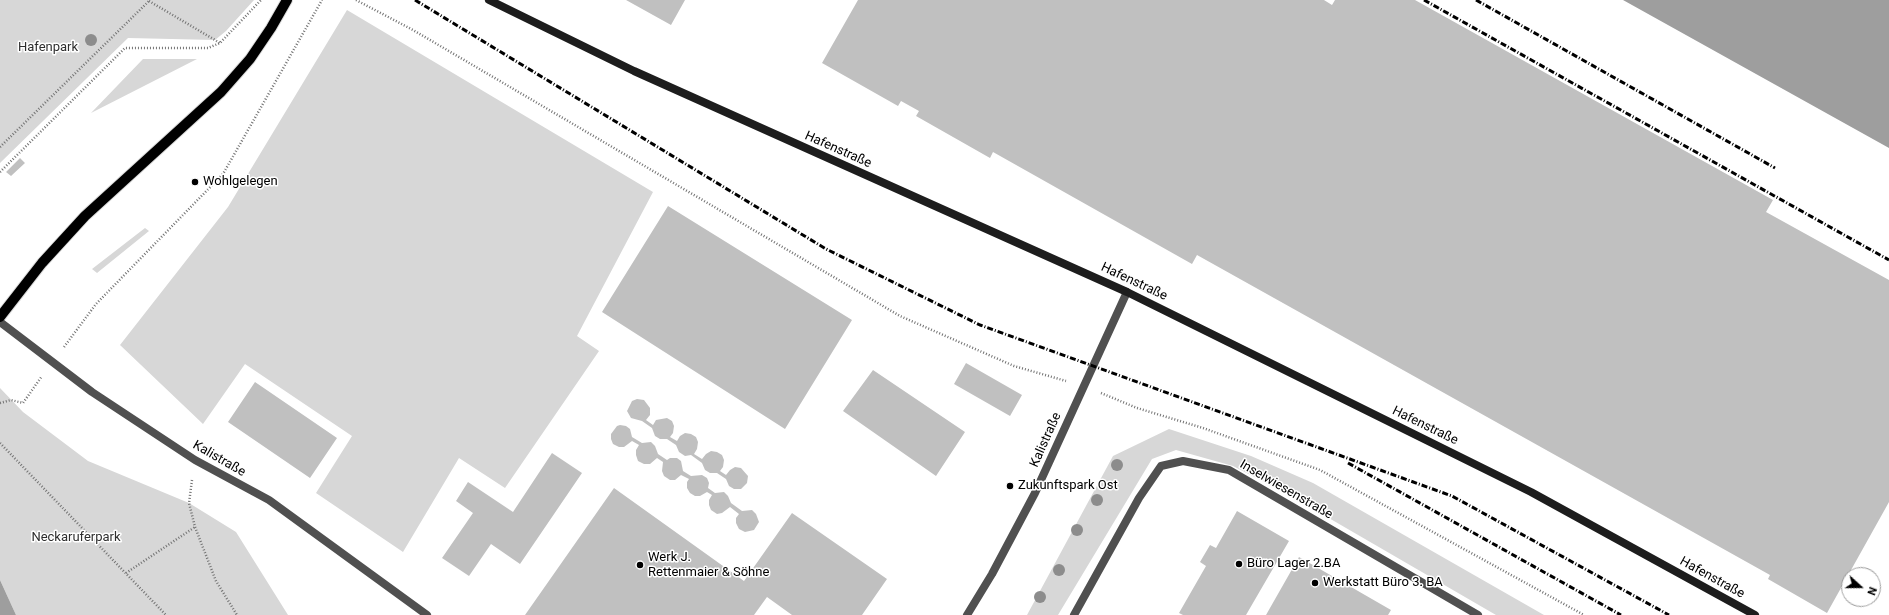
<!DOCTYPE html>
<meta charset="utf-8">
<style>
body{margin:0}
#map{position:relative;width:1889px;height:615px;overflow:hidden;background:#fff;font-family:Roboto,sans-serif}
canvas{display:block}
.north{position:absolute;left:1841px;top:567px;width:40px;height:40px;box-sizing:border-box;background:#fff;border:1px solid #999;border-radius:50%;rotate:111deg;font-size:11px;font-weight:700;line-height:16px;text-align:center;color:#000}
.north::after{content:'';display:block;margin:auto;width:14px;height:18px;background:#000;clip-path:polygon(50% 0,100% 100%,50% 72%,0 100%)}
</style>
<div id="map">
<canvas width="1889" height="615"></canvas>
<div class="north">N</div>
</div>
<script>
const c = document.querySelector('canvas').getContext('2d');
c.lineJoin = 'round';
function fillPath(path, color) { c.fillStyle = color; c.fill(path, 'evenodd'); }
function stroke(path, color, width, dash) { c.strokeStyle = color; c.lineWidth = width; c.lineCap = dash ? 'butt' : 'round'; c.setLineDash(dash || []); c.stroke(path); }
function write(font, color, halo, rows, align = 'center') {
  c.font = font + ' Roboto,sans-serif'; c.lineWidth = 3; c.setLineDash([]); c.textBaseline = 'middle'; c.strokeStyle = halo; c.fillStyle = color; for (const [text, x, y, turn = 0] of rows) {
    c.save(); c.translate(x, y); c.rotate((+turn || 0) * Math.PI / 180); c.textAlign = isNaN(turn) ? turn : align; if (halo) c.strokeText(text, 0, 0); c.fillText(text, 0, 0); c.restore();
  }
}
fillPath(new Path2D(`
 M0,0H254L226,31L215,40L128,38L0,163Z
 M347,10L653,192L577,336L599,351L505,488L459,458L403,552L316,493L352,436L245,364L203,424L120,345L228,207Z
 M143,59H197L91,113Z
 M145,228L149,231L97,273L92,269Z
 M0,388L23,412L88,461L189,503L236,532L288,615H16L0,580Z
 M1169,429L1251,456L1313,483L1544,615H1496L1284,492L1233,466L1176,450L1152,459L1058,615H1027L1113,456Z`), '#d7d7d7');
fillPath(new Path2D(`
 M1623,0H1889V148Z
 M0,580L16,615H0Z`), '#9e9e9e');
fillPath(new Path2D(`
 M626,0H685L671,25Z
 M858,0H1324L1332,5L1335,0H1415L1773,200L1766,212L1889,280V502L1827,613L1768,579L1770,575L1197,255L1192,264L993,152L990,158L916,116L919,111L901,101L898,106L822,63Z
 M20,158L25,163L11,176L6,172Z
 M668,206L852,320L785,429L602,312Z
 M966,363L1022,395L1010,416L954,384Z
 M873,370L965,432L936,476L843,411Z
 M255,382L337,438L310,478L228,422Z
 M637,399L644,400L650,408V415L646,420L653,425L656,420L667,418L672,421L674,426L673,433L670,437L677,441L680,436L685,433L691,434L696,437L698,442L697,449L694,454L702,459L706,454L711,451L717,452L722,455L724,460L723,467L720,471L726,475L730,470L735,467L741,468L748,476L747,483L741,489H734L729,486L726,479L717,473H710L705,470L702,463L691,455L685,456L679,452L676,445L667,439H660L655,436L652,428L642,421L631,418L627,411L632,401Z
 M620,425L626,426L630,429L632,437L642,443L651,442L655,446L658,454L667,460L670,458H677L681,461L683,471L691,476L702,475L707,478L709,483L708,488L715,493L724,492L728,496L731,503L742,511L752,510L756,514L759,522L754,530L745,532L739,529L736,523V518L739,514L730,507L722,513L717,514L711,510L709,505V500L712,495L707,492L700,496H695L690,493L687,488V482L689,479L681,475L675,480H670L664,476L662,471L663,462L657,458L650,464H644L638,461L636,455V450L639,445L632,441L624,447H619L613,444L611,439V434L617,426Z
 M552,453L582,473L520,564L491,544L469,576L442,558L473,513L456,501L468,482L513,512Z
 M614,488L744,581L792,513L887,579L862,615H792L767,597L754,615H525Z
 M1237,511L1289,541L1246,615H1183L1179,613L1206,566L1200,562L1210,545L1216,548Z
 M1299,557L1391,610L1388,615H1266Z`), '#c0c0c0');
const primary = new Path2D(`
 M0,317L42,263L85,216L221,92L250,59L271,28L287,0`);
stroke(primary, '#dbdbdb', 12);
stroke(new Path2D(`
 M356,0L413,30L900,316L1014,366L1066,381
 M149,1L220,43
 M0,147L149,1
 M0,172L125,48H208L220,43L261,0
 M64,347L96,304L223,174L322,0
 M1101,393L1137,408L1203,428L1320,470L1584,615
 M0,403L11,400L23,403L42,376
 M0,443L166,615
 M192,480L189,503L195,527L216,581L237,615
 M126,573L195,527`), '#727272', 2.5, [1, 2]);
stroke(new Path2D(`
 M1074,615L1139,498L1161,466L1183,461L1229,470L1478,615`), '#505050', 8);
stroke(new Path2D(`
 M0,322L92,392L195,460L269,500L427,615
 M967,615L992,574L1035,493L1127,292`), '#505050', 8);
stroke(new Path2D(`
 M489,0L634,71L1127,292L1531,492L1755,615`), '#1d1d1d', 8);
stroke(primary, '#000', 10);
stroke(new Path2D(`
 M415,0L826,249L980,325L1452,496L1669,615
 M1424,0L1889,260
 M1476,0L1775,168
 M1348,463L1621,615`), '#000', 3, [6, 2, 1, 2]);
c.fillStyle = '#8c8c8c';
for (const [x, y] of [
 [91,40],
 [1117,465],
 [1097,500],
 [1077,530],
 [1059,570],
 [1040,597]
]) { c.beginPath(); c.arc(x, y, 6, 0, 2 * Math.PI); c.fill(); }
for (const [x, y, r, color] of [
 [195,182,4,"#000"],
 [1010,486,4,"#000"],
 [1239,564,4,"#000"],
 [640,565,4,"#000"],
 [1315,583,4,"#000"]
]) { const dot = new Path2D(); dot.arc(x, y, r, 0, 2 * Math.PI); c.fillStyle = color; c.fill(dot); stroke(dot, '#fff', 1.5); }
write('13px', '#2e2e2e', '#fff', [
 ["Hafenpark",48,48],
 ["Neckaruferpark",76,538]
]);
write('13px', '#000', '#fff', [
 ["Hafenstraße",838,150,24],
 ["Hafenstraße",1134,282,25],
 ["Hafenstraße",1425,426,26],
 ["Kalistraße",1046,440,-66],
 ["Kalistraße",219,459,30],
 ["Inselwiesenstraße",1286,490,30],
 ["Hafenstraße",1712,578,29]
]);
write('13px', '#000', '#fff', [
 ["Wohlgelegen",203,182],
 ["Zukunftspark Ost",1018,486],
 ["Werk J.",648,558],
 ["Rettenmaier & Söhne",648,573],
 ["Büro Lager 2.BA",1247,564],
 ["Werkstatt Büro 3. BA",1323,583]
], 'left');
</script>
